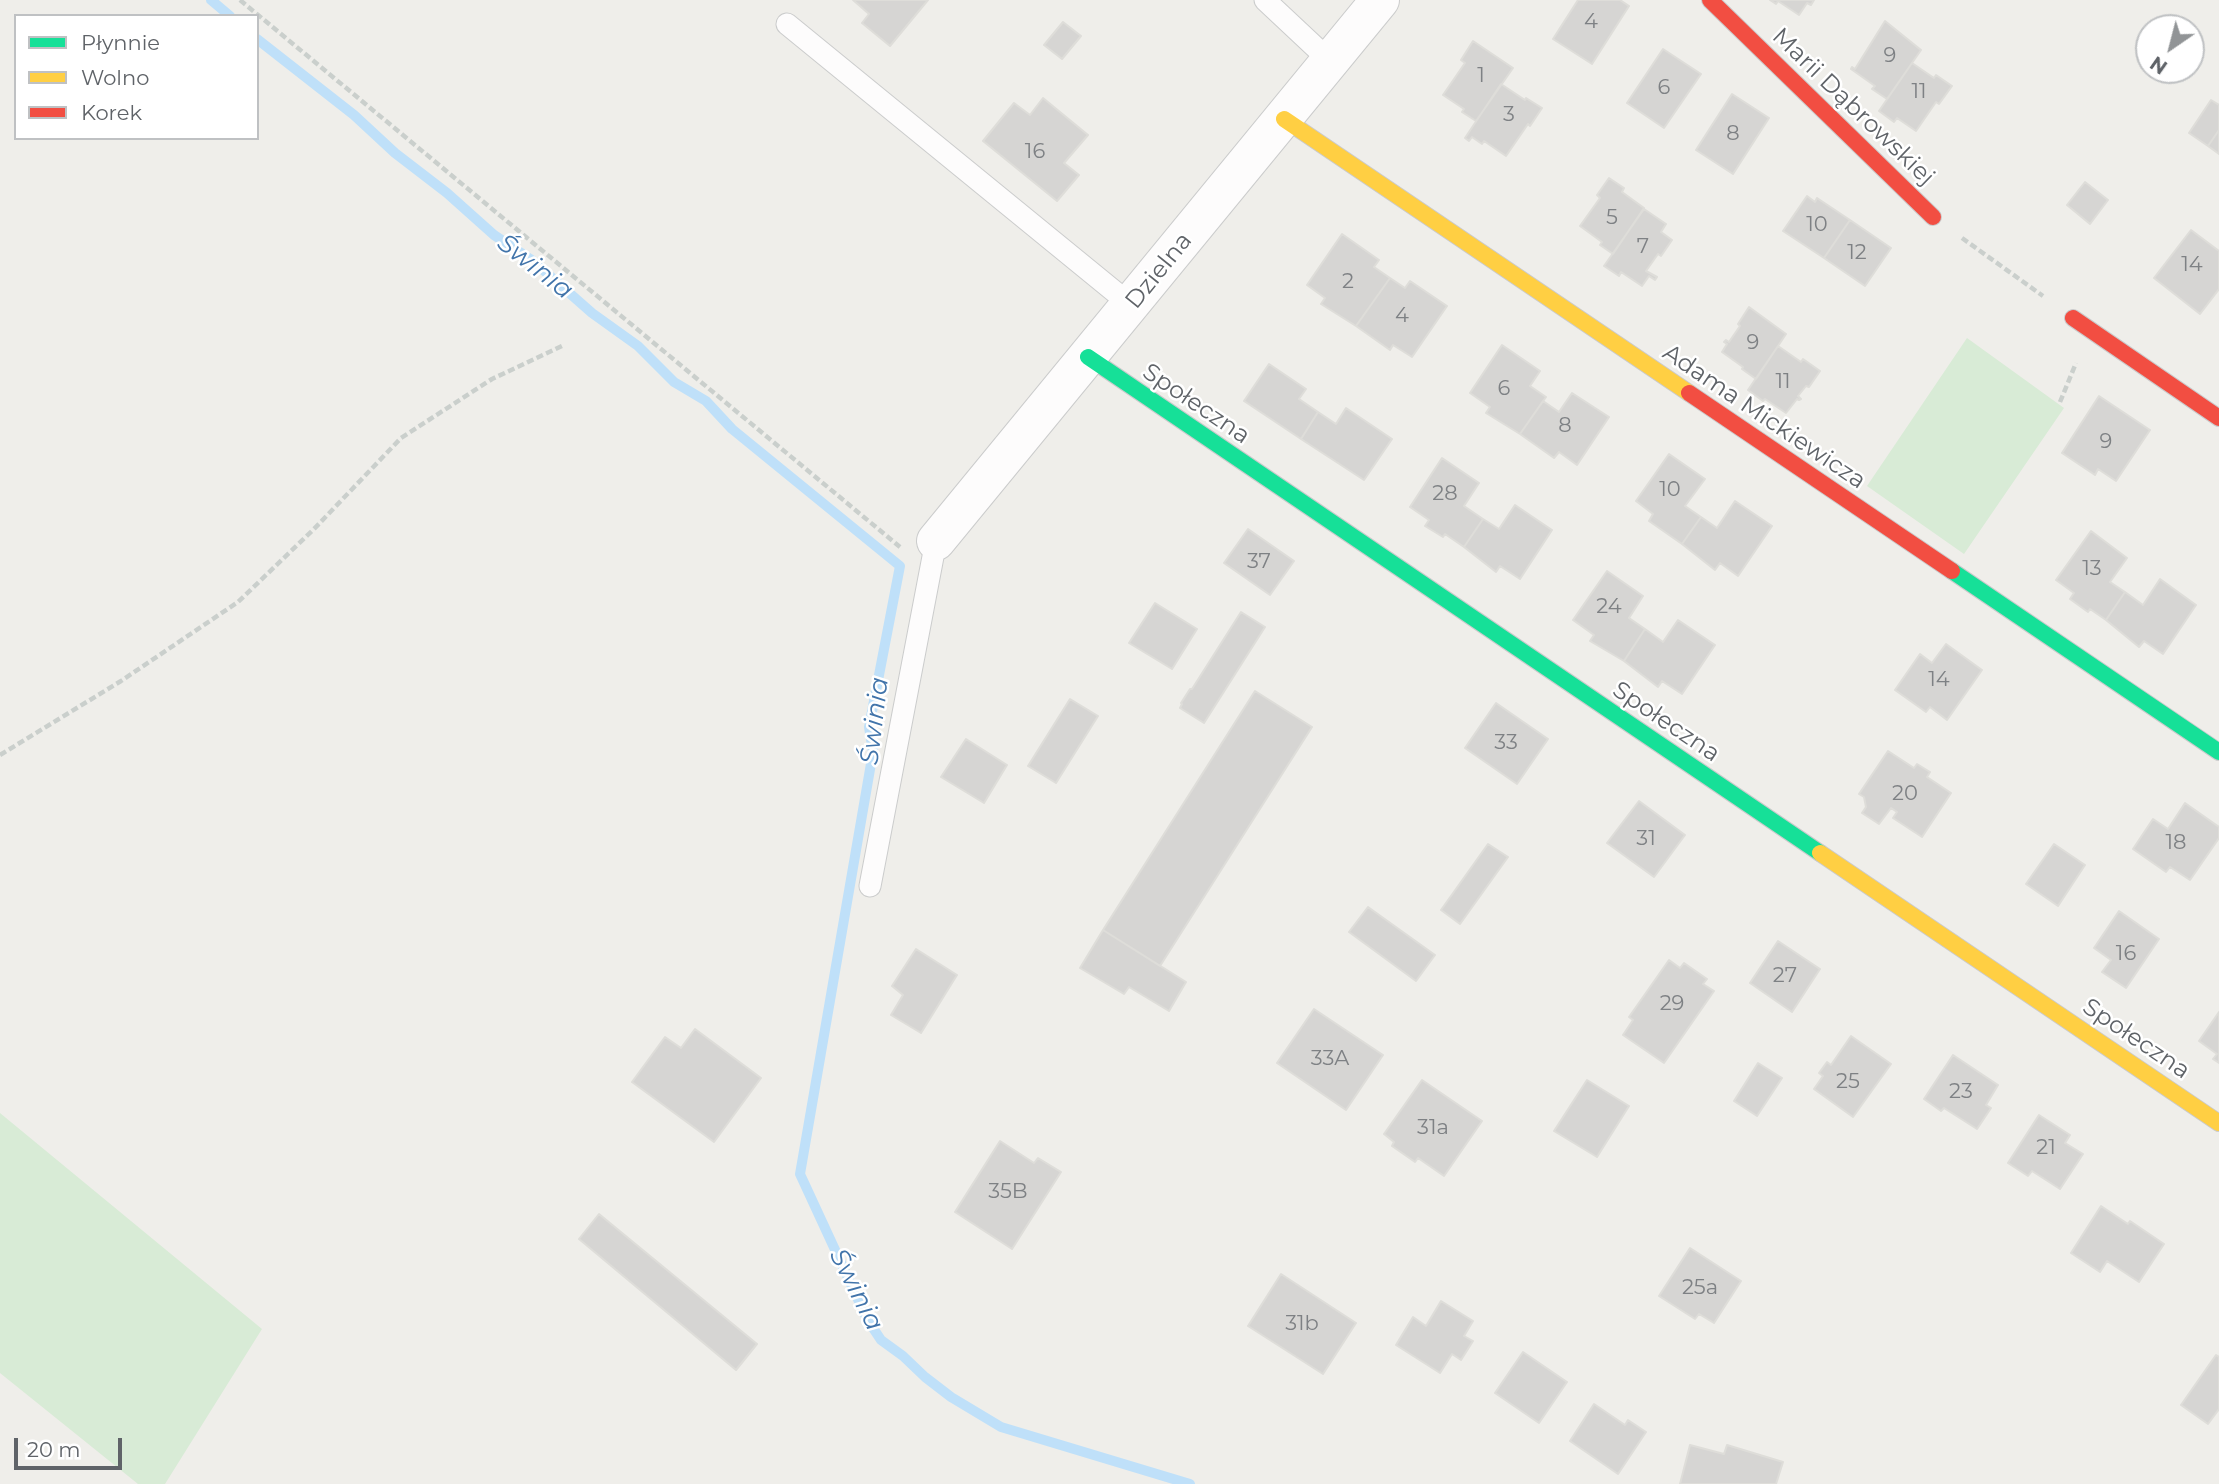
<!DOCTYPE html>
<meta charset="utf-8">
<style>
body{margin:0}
#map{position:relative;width:2219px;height:1484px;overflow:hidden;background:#efeeea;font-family:Montserrat,sans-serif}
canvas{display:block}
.legend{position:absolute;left:14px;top:14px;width:245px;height:126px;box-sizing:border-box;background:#fff;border:2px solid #bfc1c3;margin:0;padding:9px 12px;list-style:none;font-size:21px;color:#5f6368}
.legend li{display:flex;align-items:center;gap:14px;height:35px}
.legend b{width:35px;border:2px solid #bfc1c3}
.north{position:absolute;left:2135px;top:14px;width:70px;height:70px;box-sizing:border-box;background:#fff;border:2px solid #bfc1c3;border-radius:50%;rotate:215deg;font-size:19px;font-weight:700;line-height:28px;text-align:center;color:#5f6368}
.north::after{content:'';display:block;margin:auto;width:24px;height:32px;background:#919496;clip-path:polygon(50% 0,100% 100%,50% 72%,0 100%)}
.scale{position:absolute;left:14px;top:1438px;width:108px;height:32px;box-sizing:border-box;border:4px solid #5f6368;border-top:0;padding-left:9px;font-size:21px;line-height:24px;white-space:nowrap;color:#5f6368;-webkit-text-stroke:5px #fff;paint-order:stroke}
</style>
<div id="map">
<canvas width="2219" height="1484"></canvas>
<ul class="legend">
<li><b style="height:9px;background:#16e098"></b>Płynnie</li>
<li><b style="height:9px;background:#ffcf43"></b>Wolno</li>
<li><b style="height:9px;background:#f24e42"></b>Korek</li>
</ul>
<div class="north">N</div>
<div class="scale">20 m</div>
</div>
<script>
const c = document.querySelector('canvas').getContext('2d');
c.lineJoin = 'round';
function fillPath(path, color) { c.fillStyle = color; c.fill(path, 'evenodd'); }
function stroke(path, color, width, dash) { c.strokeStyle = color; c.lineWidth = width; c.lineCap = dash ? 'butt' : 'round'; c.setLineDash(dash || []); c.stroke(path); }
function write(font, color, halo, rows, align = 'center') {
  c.font = font + ' Montserrat,sans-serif'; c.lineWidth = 5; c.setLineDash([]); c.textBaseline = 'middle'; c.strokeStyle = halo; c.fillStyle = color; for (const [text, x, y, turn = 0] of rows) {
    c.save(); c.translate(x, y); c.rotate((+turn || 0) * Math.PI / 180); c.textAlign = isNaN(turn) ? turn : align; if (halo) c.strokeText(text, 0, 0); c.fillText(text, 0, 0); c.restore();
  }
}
fillPath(new Path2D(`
 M1967,338L2064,408L1964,554L1867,486Z
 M0,1113L262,1329L165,1484H138L0,1373Z`), '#d8ebd6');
stroke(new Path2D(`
 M211,0L230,16
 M257,39L354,115L395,153L447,193L494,235L533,261L592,313L638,346L674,382L706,401L732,429L900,566L869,727L873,752L800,1174L867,1319L881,1340L903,1356L925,1377L951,1397L1001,1427L1190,1484`), '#bfe0f9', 10);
const building = new Path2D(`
 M853,0H928L890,46L862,23L869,14Z
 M1578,0H1620L1629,6L1592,64L1553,39Z
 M1770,0H1814L1811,5L1807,3L1799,15L1778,1L1776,4Z
 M1885,21L1921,50L1887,99L1872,89L1875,86L1851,69L1852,67L1855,69Z
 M1063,22L1081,36L1062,59L1044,45Z
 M1473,41L1513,68L1476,121L1462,112L1464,109L1443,95L1465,63L1461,60Z
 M1663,49L1701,74L1664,128L1627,103Z
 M1912,63L1934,78L1936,75L1952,86L1939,104L1936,102L1916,131L1897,118L1894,122L1879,111Z
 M1501,84L1525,100L1526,98L1542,108L1530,126L1528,124L1506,156L1484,141L1482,144L1472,137L1469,141L1465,138Z
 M1732,94L1769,118L1733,174L1696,150Z
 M1043,98L1088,135L1064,163L1079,175L1057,201L983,141L1014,103L1030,115Z
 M2211,100L2219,105V130L2208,146L2189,133Z
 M2219,130V154L2208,146Z
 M1609,178L1624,188L1622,192L1644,208L1613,254L1600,245L1602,242L1580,226L1600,198L1597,195Z
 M2085,182L2108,200L2090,224L2067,205Z
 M1807,196L1815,202L1817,198L1850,220L1824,258L1783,231Z
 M1644,209L1666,224L1661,232L1672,240L1661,256L1658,254L1646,271L1657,277L1655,280L1649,276L1642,286L1621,272L1619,276L1604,266Z
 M1850,220L1891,248L1865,286L1824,258Z
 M2191,230L2219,251V289L2200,314L2154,278Z
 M1342,234L1379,260L1374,267L1390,278L1356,326L1321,304L1325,298L1307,285Z
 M1390,278L1405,288L1410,281L1447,306L1412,357L1393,345L1390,350L1356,326Z
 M1749,307L1786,334L1756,379L1742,369L1743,367L1722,352L1727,344L1724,342L1726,340L1729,342L1740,326L1738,324Z
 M1502,345L1540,371L1530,386L1546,397L1520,434L1486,413L1490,407L1470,393Z
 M1778,346L1801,362L1803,359L1820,371L1809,387L1806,386L1798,396L1801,399L1799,400L1797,399L1786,413L1765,399L1763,401L1748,390Z
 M1269,364L1306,389L1299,399L1318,412L1301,439L1244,401Z
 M1572,393L1609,417L1577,465L1559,452L1554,458L1520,434L1543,401L1559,412Z
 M2099,396L2150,430L2116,481L2098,469L2095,475L2062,453Z
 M1346,408L1392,439L1364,480L1301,439L1318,412L1336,424Z
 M1669,454L1705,479L1685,506L1701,517L1682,544L1649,521L1653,514L1636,501Z
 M1442,458L1479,483L1464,506L1483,519L1464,547L1445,534L1443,537L1425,526L1429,520L1410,507Z
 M1735,501L1772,526L1738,576L1720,563L1715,570L1682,544L1701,517L1717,528Z
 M1515,505L1552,530L1520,579L1500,566L1496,572L1464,547L1483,519L1499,529Z
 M1248,529L1294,561L1270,595L1224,563Z
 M2091,531L2127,558L2110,582L2125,592L2106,620L2090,609L2088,612L2070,599L2074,593L2056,580Z
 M1607,571L1643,596L1629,618L1645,629L1624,661L1590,641L1594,635L1573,620Z
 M2160,579L2196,605L2163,654L2144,641L2139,647L2106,620L2125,592L2143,605Z
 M1155,603L1197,629L1172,669L1129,643Z
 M1241,612L1265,627L1204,723L1180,708L1182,704L1181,703L1190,689H1192Z
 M1678,620L1715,645L1682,694L1662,681L1658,687L1624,661L1645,629L1663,642Z
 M1946,644L1982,670L1947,720L1930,707L1926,712L1895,690L1920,654L1932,663Z
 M1255,691L1312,727L1160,966L1103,930Z
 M1070,699L1098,716L1056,783L1028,766Z
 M1496,703L1548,739L1517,784L1465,748Z
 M966,739L1007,765L984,803L941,777Z
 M1888,751L1914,768L1917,764L1930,772L1927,777L1951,793L1922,837L1893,818L1897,812L1891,808L1879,824L1862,813L1866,807L1864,797L1859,794Z
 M1639,801L1685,835L1654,877L1607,843Z
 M2185,803L2219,827V838L2190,880L2170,867L2166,872L2133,849L2153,819L2168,829Z
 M1488,844L1508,857L1460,924L1441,910Z
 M2054,844L2085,865L2058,906L2026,884Z
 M1368,907L1435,955L1416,981L1349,932Z
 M2119,911L2159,939L2126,988L2102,972L2111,960L2094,948Z
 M1103,930L1186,982L1169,1011L1129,987L1124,994L1080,968Z
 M1778,941L1820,969L1792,1012L1750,983Z
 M916,949L957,975L921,1033L891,1015L903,995L892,986Z
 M1669,960L1680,968L1684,963L1707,979L1703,984L1714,991L1664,1063L1623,1035L1633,1020L1629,1017Z
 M1314,1009L1383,1055L1346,1110L1277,1063Z
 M2219,1012V1063L2213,1059L2217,1054L2199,1041Z
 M695,1029L761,1078L714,1142L632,1082L665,1037L681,1048Z
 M1851,1036L1891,1064L1853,1117L1814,1089L1823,1076L1819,1073L1827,1062L1831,1065Z
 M1953,1055L1998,1085L1986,1105L1991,1108L1977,1129L1944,1108L1941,1111L1924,1099Z
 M1758,1063L1782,1078L1757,1116L1734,1101Z
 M1422,1080L1482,1121L1444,1176L1418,1158L1415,1162L1392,1146L1394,1142L1384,1134Z
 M1587,1080L1629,1106L1597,1157L1554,1131Z
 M2039,1115L2070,1135L2065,1143L2083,1154L2060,1189L2032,1171L2028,1176L2008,1163Z
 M1000,1141L1034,1163L1038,1158L1061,1172L1012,1249L955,1212Z
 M2101,1206L2128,1224L2130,1221L2164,1244L2139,1282L2107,1261L2100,1272L2071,1253Z
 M599,1214L757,1344L736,1370L579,1239Z
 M1690,1248L1741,1281L1714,1323L1699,1314L1695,1319L1659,1296Z
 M1281,1274L1356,1323L1323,1374L1248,1326Z
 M1441,1301L1473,1321L1464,1336L1473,1341L1461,1360L1452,1354L1440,1373L1396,1345L1413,1317L1426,1326Z
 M1523,1352L1567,1382L1539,1423L1495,1393Z
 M2216,1355L2219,1357V1409L2208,1424L2181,1405Z
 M1594,1404L1625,1425L1628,1420L1646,1432L1618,1474L1570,1441Z
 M1690,1445L1724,1454L1727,1445L1783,1462L1776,1484H1680Z`);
fillPath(building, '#d6d5d3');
stroke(building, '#deddd9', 2);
const lane = new Path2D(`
 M1265,0L1330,61
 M787,24L1131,305
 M870,886L936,541`);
const street = new Path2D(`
 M936,541L1380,0`);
const fast = new Path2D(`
 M1088,357L1820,853
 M1952,571L2219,752`);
const slow = new Path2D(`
 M1284,119L1689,393
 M1820,853L2219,1123`);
const jam = new Path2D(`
 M1710,0L1933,217
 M2073,318L2219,418
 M1689,393L1952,571`);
stroke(lane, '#cbcccc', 23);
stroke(street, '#cbcccc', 40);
stroke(fast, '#cacacb', 18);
stroke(slow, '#cacacb', 18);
stroke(jam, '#cacacb', 18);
stroke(new Path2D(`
 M240,0L900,547
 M1962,238L2043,296
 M2060,402L2076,363
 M0,755L121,681L238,602L314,529L401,438L492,379L562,346`), '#cacfcc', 4.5, [7, 3.5]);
stroke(lane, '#fdfcfc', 21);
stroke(street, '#fdfcfc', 38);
stroke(fast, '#16e098', 16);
stroke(slow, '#ffcf43', 16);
stroke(jam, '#f24e42', 16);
write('21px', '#7e8184', null, [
 ["4",1591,22],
 ["9",1890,56],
 ["1",1481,76],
 ["6",1664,88],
 ["11",1919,92],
 ["3",1509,115],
 ["8",1733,134],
 ["16",1035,152],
 ["5",1612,218],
 ["10",1817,225],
 ["7",1643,247],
 ["12",1857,253],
 ["14",2192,265],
 ["2",1348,282],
 ["4",1402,316],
 ["9",1753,343],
 ["11",1783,382],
 ["6",1504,389],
 ["8",1565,426],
 ["9",2106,442],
 ["10",1670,490],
 ["28",1445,494],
 ["37",1259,562],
 ["13",2092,569],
 ["24",1609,607],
 ["14",1939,680],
 ["33",1506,743],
 ["20",1905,794],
 ["31",1646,839],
 ["18",2176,843],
 ["16",2126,954],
 ["27",1785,976],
 ["29",1672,1004],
 ["33A",1330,1059],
 ["25",1848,1082],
 ["23",1961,1092],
 ["31a",1433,1128],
 ["21",2046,1148],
 ["35B",1008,1192],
 ["25a",1700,1288],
 ["31b",1302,1324]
]);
write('24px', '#5f6368', '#fff', [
 ["Marii Dąbrowskiej",1853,107,44],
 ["Dzielna",1159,271,-51],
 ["Społeczna",1196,404,34],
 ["Adama Mickiewicza",1764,417,34],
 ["Społeczna",1666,722,34],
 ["Społeczna",2136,1039,34]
]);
write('italic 26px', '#4174aa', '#fff', [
 ["Świnia",535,267,38],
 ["Świnia",875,721,-83],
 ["Świnia",856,1290,63]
]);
</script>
